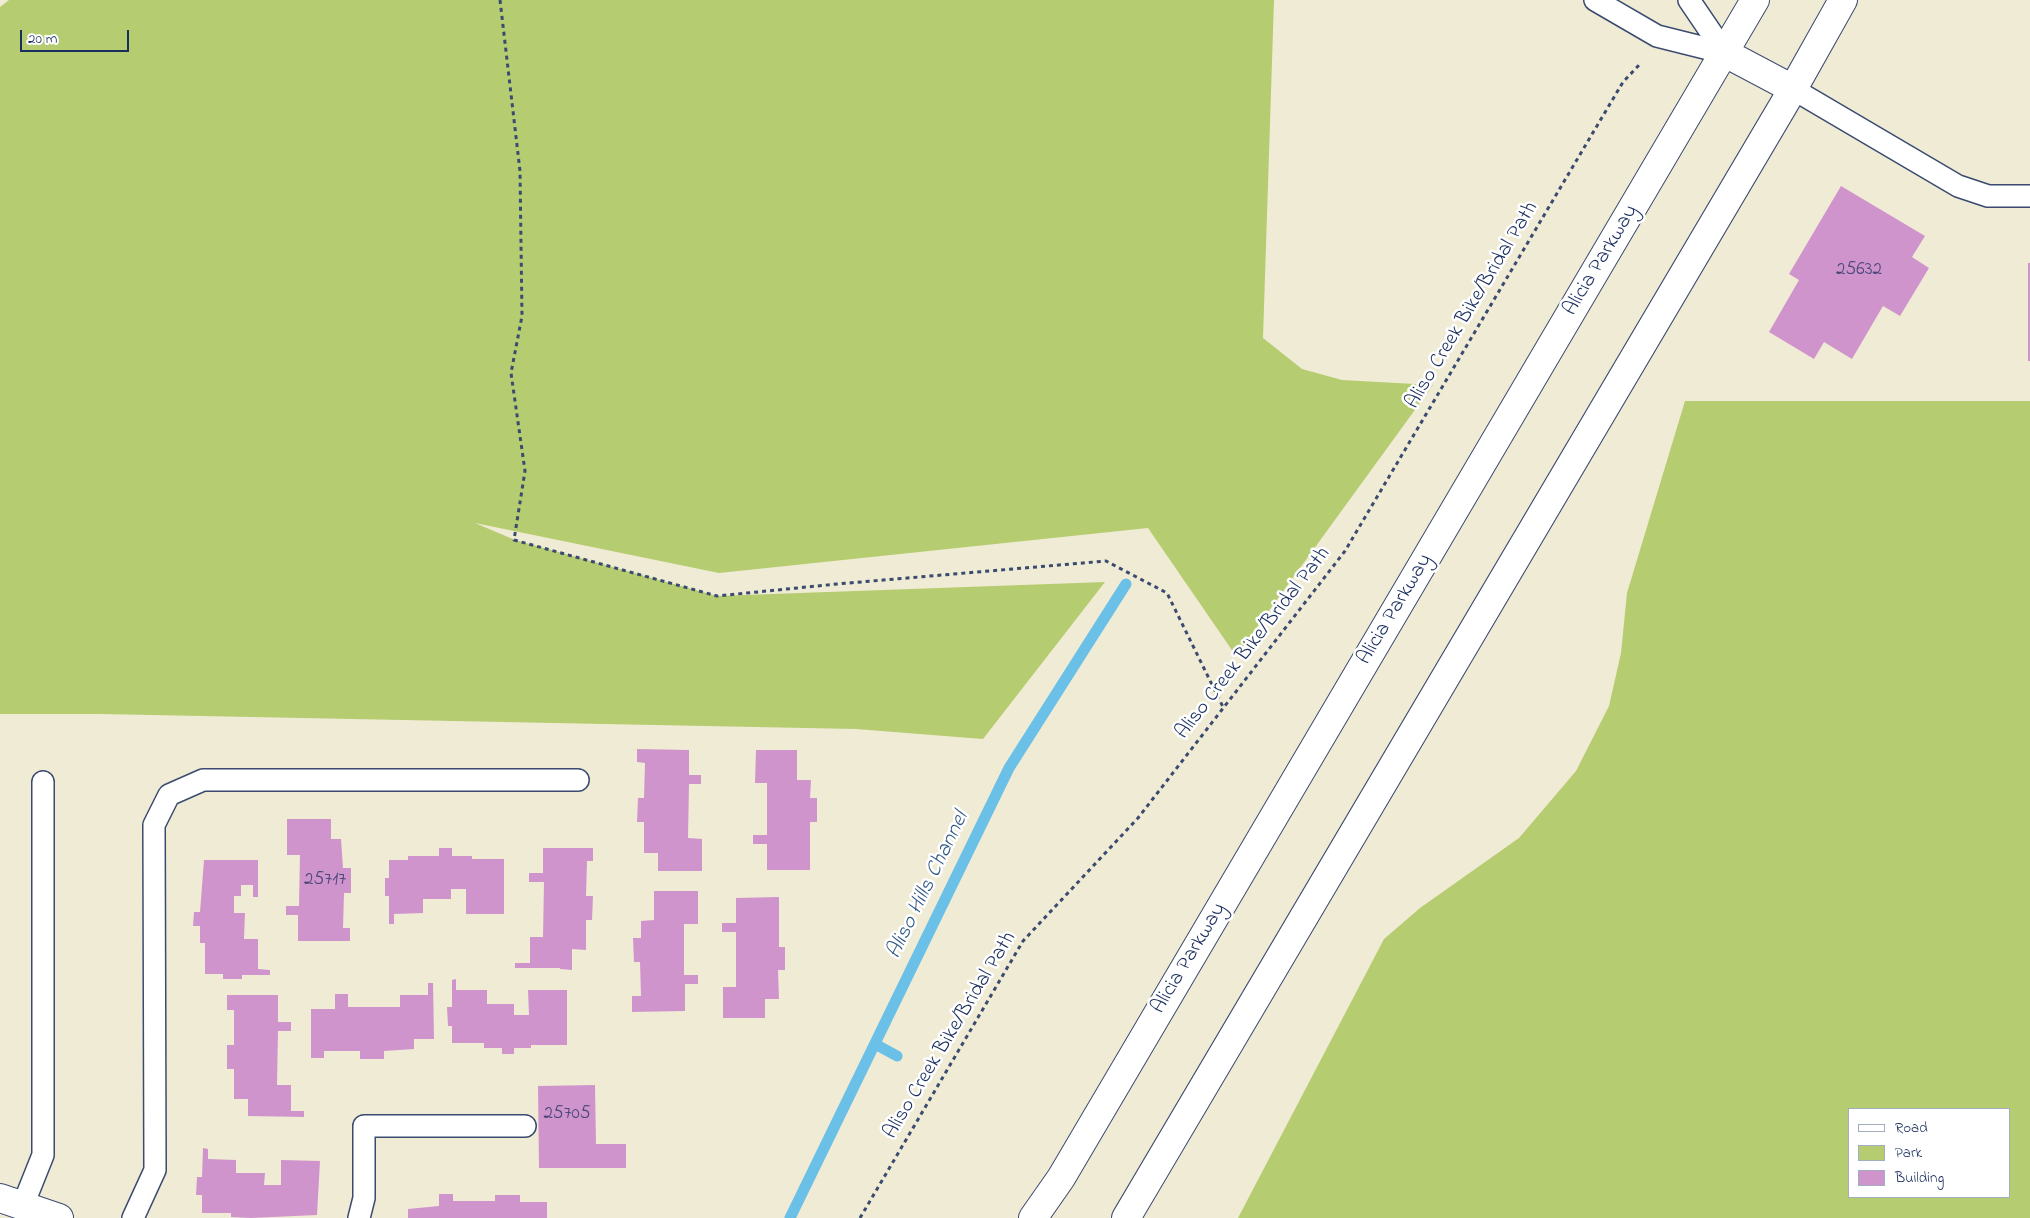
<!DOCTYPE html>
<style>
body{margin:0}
#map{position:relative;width:2030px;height:1218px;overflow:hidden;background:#f0ebd4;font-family:"Indie Flower",sans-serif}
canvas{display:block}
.legend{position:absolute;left:1848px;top:1108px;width:162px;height:90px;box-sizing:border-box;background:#fff;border:1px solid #a4acbf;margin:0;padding:6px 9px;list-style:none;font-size:15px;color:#1b2f5e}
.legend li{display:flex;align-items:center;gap:10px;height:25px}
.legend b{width:25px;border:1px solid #a4acbf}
.scale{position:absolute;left:20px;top:30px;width:109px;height:22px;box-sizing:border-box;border:2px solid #1b2f5e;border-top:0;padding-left:6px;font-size:15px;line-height:18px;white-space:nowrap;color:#1b2f5e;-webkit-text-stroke:4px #fff;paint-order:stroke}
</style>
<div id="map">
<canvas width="2030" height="1218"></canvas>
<ul class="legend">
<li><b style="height:6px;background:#fff"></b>Road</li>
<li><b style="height:14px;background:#b6cc70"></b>Park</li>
<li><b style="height:14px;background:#d094cd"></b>Building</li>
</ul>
<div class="scale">20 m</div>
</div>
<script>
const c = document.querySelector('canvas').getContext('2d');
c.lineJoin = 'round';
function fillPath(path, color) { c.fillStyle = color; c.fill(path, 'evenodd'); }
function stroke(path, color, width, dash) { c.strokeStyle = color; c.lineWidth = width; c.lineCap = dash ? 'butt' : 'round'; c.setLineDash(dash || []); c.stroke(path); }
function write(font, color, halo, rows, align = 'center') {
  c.font = font + ' "Indie Flower",sans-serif'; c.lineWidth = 5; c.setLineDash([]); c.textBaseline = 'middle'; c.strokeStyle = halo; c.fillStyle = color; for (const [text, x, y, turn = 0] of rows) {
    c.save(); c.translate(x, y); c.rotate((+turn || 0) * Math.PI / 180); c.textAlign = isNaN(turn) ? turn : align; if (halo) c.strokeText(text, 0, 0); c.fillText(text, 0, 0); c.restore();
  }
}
fillPath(new Path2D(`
 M9,0H1274L1263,338L1302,369L1342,380L1433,385L1236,656L1148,528L719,573L475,523L515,540L717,596L1105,582L983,739L856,729L101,714H0V7Z
 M1685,401H2030V1218H1238L1384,939L1420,908L1519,838L1576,771L1609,706L1621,653L1627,593ZM1849,1109H2009V1197H1849Z`), '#b6cc70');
stroke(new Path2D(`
 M875,1044L897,1056
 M790,1218L1009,768L1126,584`), '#6bc0e8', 11);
fillPath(new Path2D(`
 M1841,186L1925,236L1912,257L1929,268L1900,316L1883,306L1852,359L1824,342L1814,359L1769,332L1799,280L1789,274Z
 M2028,263H2030V361H2028Z
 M637,749L689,750V775H701V784H689L688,838L702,839V871H658V853H644V822H637L638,798H644L645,763L637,762Z
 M756,750H797V780H811L810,798H817V822H810V870H767V844H753V835H767V783H755Z
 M287,819H331V839H341L343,868H351V893H344L343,928H350V941H298V915H286V906H299L300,855H287Z
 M439,848H452V856H472V859H504V914H466V889H451V899H423V913L394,914V924H389V896H385V878H389V860H408V856H439Z
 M543,848H593V861H587L586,896H593L592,920H586V950L572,949V970L560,969V968H515V963H530V937H543L544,882H529V873H543Z
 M204,860H258V897H253V885H241V896H234V913H245L244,939H258V969L270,970V975H242V979H223V974H205V943H200V926H193L194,912H200Z
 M654,891H698V924H684V975H698V984H685V1011L632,1012V996H641L640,962H634L633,938H641V921L654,920Z
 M779,897V947H785V970H778L779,999H765V1018H723V987H736V932H722V923H736V898Z
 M456,979V990H487V1004H514V1015H529L528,990H567V1045H531V1048H514V1054H502V1048H484V1043H452V1026H448L447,1007H452V980Z
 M428,983H433L434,1039H414V1049L384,1051V1059H360V1051H324V1058H311V1009H335V994H348V1007H400V995H428Z
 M227,995H278V1022H291V1031H278L277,1085H291V1111H304V1117L248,1116V1099H234V1069H227V1045H234V1010H227Z
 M595,1085L596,1144H626V1168H539L538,1086Z
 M203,1148L208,1149V1159L236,1160V1173H265L264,1185H281V1160L320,1161L317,1215L251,1218L231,1217V1213H202V1195H196L197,1177H202Z
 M439,1194H453V1201H495V1195H520V1202H547V1218H408V1209L439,1206Z`), '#d094cd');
const lane = new Path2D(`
 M1595,0L1657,36L1725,53
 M1689,0L1725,53
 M1793,89L1958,186L1988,196H2030
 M23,1205L43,1155V782
 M133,1218L155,1170L154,825L169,795L203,780H578
 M359,1218L364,1198V1126H525`);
const secondary = new Path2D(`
 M0,1198L59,1218`);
const primary = new Path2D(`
 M1725,53L1793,89
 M1033,1218L1061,1178L1755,0
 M1126,1218L1793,89L1843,0`);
stroke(lane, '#3b4b70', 24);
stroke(secondary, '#3b4b70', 30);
stroke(primary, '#3b4b70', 30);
stroke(new Path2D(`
 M500,0L520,171L522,316L511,373L525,471L514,540L717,596L837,584L1106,561L1167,593L1223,707
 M860,1218L1023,941L1138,818L1345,551L1623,82L1640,64`), '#3b4b70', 3, [4, 4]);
stroke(lane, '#fff', 21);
stroke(secondary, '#fff', 28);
stroke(primary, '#fff', 28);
write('19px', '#48487a', null, [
 ["25632",1859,271],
 ["25717",325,881],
 ["25705",567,1115]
]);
write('21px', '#1b2f5e', '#fff', [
 ["Alicia Parkway",1602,261,-59],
 ["Aliso Creek Bike/Bridal Path",1473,306,-59],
 ["Alicia Parkway",1396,610,-59],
 ["Aliso Creek Bike/Bridal Path",1254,644,-52],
 ["Alicia Parkway",1190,959,-59],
 ["Aliso Creek Bike/Bridal Path",951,1036,-59]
]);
write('italic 22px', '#335a87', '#fff', [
 ["Aliso Hills Channel",929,886,-64]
]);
</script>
